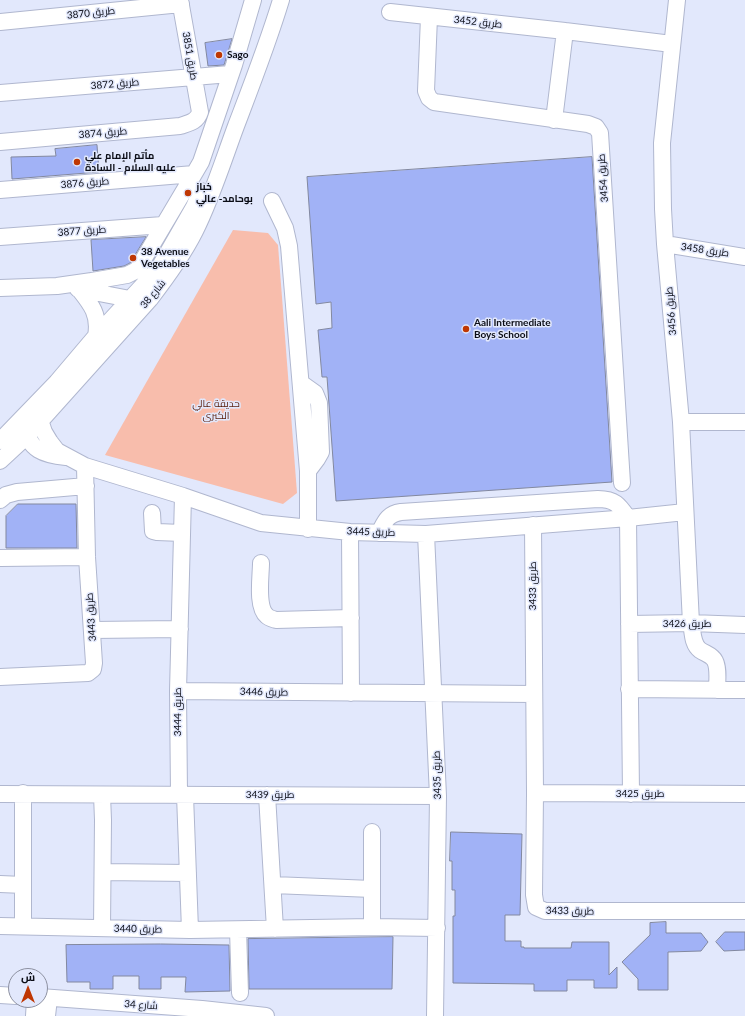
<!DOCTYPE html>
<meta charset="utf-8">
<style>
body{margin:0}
#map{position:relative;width:745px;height:1016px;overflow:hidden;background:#e2e8fc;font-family:Lato,Cairo,sans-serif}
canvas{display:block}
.north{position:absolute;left:8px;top:968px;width:40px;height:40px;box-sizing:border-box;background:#e2e8fc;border:1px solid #8c90a0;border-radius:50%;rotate:0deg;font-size:11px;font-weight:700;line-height:16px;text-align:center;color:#0b0d16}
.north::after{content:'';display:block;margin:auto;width:14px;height:18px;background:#bf3703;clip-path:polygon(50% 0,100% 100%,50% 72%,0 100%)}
</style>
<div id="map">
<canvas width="745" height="1016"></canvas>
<div class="north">ش</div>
</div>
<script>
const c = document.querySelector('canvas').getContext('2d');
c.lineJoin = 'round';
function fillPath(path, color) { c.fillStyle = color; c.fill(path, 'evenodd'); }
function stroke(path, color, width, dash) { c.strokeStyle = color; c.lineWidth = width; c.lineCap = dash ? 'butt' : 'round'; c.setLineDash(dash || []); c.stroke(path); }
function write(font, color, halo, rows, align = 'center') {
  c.font = font + ' Lato,Cairo,sans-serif'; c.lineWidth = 3; c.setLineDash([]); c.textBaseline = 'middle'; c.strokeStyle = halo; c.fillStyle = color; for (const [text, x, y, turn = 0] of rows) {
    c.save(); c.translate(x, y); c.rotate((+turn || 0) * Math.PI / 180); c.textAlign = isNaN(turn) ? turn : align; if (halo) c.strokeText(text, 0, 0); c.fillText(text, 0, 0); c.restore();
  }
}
fillPath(new Path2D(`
 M233,230L268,233L278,245L297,493L283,504L105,455Z`), '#f8bdac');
const building = new Path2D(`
 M232,39L224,65L208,66L205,43Z
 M97,145L99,172L12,179L11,157L56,156L55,149Z
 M592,157L612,482L336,501L327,377H322L318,330L332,328L331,302L316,304L307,177Z
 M146,237L130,263L124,266L93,271L91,240Z
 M18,504H76L77,548H6V516Z
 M451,832L522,834L520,915H505V941H521V947H524V948H571L572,942H609V975L617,967V988H594V980H567V991H534V984L453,983V916H455V890H452V861H450Z
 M666,922V933H701L708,942L701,951L668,952V990H638V979L622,962L650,935V923Z
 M725,932H745V950L724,951L716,942Z
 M393,937L392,989H249L248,939Z
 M161,944L229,945L230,991L185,992L186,977H161V989H139V976H113V989H90V982H67L66,945Z`);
fillPath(building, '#a1b2f6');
stroke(building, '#82889f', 1);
const minor = new Path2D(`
 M677,0L662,143L663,209L665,244L681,422L691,623C693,632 692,644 700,650C706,654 712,655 715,661C719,669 717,681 717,690
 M390,12L565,31L672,44
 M429,17L426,91L429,98L434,102L588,124L596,127L600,133L622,483
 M0,22L181,4
 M0,93L230,74
 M554,120L565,31
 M0,142L180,126C189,123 197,122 200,112L180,0
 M0,190L194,174
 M272,201L285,228L289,246L308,471V529
 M0,237L163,225
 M665,244L745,257
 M92,281L127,275L137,270L194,174L201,162L234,65L253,0
 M0,288L57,286L92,281L102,282
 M78,289L130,299H138
 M79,289C91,304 100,315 96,336
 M301,383L315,393L319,403L321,452L317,459L308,471
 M40,420L44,432L50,442L57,451L85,466L183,496L261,523L350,532L426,534L628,518L685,512
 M681,422H745
 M26,426C27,450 45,455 66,457
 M0,441L57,382L96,336L159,268L194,207L201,191
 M0,461L27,436L150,299C167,277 183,255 195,231C212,197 223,161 236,126C252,84 268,43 281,0
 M0,500L6,495L17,492L86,486
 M152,513L153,531L157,532L182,533
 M533,525L535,793L534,895L536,907L545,911H745
 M350,532L351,693
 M379,533C385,522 387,514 401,512L598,499C615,499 619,505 628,518L631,794
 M426,534L438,796L435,1016
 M0,558L87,557
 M261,563C261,576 256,607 267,616C269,618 273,619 276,620L351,618
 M629,624L691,623L745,625
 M92,630L180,629
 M0,677L88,673L93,669L94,663L87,557L85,466
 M629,689L745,690
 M178,691L534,694
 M535,793L745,794
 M0,794L438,796
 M102,795L103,820L102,928
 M179,795L178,691L183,496
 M185,795L190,930
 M267,795L275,929
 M372,832V927
 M103,872L188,873
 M0,884L23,885
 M273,885L372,889
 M0,926L190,930L372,927L437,928
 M23,926V793
 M238,930L240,993
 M0,995L16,996
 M40,997L202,1009L266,1016
 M34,1016L35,1000
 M47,1016L49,998`);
stroke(minor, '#b0b7cf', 18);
stroke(minor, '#fff', 16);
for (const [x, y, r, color] of [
 [219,55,4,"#bf3703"],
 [77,162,4,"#bf3703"],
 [188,193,4,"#bf3703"],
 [133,258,4,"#bf3703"],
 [466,329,4,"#bf3703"]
]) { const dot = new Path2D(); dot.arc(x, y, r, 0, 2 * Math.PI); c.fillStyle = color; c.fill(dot); stroke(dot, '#e2e8fc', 1.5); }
write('10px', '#0b0d16', '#e2e8fc', [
 ["طريق 3870",91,13,-6],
 ["طريق 3452",478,22,6],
 ["طريق 3851",190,56,80],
 ["طريق 3872",115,84,-5],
 ["طريق 3874",103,133,-5],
 ["طريق 3454",603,178,-94],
 ["طريق 3876",85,183,-5],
 ["طريق 3877",82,231,-4],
 ["طريق 3458",705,250,8],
 ["شارع 38",153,294,-51],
 ["طريق 3456",671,311,-95],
 ["طريق 3445",371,532,2],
 ["طريق 3433",533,586,-90],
 ["طريق 3443",91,617,-94],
 ["طريق 3426",687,624],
 ["طريق 3446",264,692,1],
 ["طريق 3444",178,712,-90],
 ["طريق 3435",437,775,-92],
 ["طريق 3425",640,794],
 ["طريق 3439",270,795],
 ["طريق 3433",570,911,1],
 ["طريق 3440",138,929,1],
 ["شارع 34",141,1005,4]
]);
write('bold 10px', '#0b0d16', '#e2e8fc', [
 ["Sago",227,55],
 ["مأتم الإمام علي",85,156],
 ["عليه السلام - السادة",85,168],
 ["خباز",196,187],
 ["بوحامد- عالي",196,199],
 ["38 Avenue",141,252],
 ["Vegetables",141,264],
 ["Aali Intermediate",474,323],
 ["Boys School",474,335]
], 'left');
write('10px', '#5b1f0d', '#e2e8fc', [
 ["حديقة عالي",216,404],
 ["الكبرى",216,416]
]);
</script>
